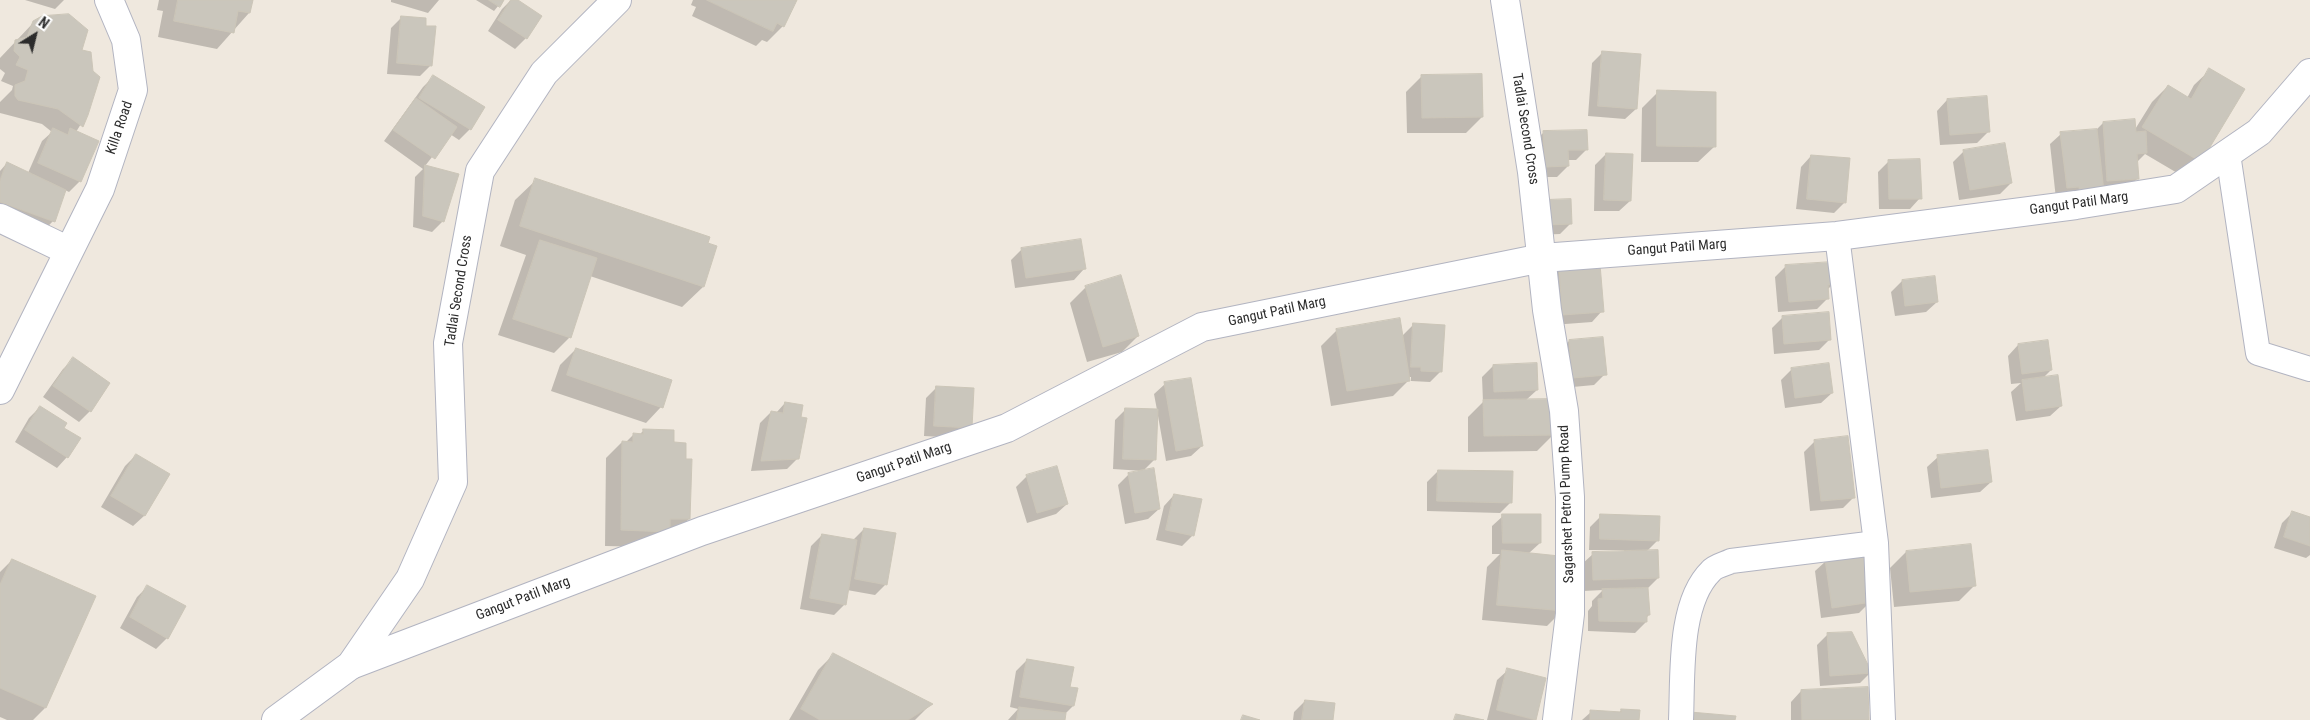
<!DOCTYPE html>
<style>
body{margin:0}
#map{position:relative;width:2310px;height:720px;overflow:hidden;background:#efe8de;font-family:"Roboto Condensed",sans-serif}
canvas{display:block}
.north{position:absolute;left:10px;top:10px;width:50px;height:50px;-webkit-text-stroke:4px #fff;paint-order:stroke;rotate:36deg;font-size:14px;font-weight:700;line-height:20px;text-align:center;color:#2c2c2c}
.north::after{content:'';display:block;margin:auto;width:18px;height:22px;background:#2c2c2c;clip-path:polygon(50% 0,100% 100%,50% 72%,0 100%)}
</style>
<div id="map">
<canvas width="2310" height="720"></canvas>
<div class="north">N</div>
</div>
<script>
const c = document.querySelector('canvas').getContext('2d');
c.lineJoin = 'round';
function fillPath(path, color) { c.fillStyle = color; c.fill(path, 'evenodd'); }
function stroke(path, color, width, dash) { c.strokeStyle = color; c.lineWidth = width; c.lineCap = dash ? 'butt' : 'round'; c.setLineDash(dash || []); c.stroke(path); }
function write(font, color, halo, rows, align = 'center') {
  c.font = font + ' "Roboto Condensed",sans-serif'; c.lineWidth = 4; c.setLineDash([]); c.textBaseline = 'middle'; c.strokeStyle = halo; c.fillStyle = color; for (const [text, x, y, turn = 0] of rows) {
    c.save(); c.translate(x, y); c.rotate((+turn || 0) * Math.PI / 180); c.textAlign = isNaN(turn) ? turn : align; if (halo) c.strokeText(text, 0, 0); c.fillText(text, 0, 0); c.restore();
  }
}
fillPath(new Path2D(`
 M25,0H64L55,9Z
 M159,0H251L249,13L217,49L158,37L163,11L157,10Z
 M391,0H439L428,13L391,2Z
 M476,0H503L494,11Z
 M511,0H516L526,38L515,49L488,31L502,9Z
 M693,0H794L783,26L767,42L762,40L756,46L692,16L696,7L691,5Z
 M402,17L431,65L420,76L387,74L391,28Z
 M34,22L81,50L87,114L76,132L80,181L69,192L65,190L53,221L38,237L0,223V171L7,163L28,173L42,141L52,132L42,124L0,113V102L12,90L13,86L1,81L5,73L0,69V58Z
 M1603,52L1636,109L1625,119L1588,116L1592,63Z
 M2210,70L2243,89L2184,177L2145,154L2137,162L2138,178L2127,189L2056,199L2050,144L2061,134L2096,130L2103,123L2134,131L2152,102L2168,86L2187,98L2194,85Z
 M1422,76L1482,117L1466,133H1407L1406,92Z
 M433,77L470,129L459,140L450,134L425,166L443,221L432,232L413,227L415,177L423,169L384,141L423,87Z
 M1658,92L1714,147L1698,162H1641L1642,108Z
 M1947,100L1988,132L1977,143L1940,145L1937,111Z
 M1544,132L1587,149L1576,160H1568V166L1557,177H1534L1533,143Z
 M1964,151L2011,183L2000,194L1959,200L1953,162Z
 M1606,154L1630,201L1619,211H1594L1595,165Z
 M1811,156L1845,202L1834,213L1796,209L1801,167Z
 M1889,161L1920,198L1910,209H1879L1878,172Z
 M536,180L716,247L703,287L682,307L590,276L570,337L554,353L498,335L526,255L500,246L515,200Z
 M1536,212L1571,223L1560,234L1536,235Z
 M1022,249L1084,269L1074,280L1015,288L1011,260Z
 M1786,266L1833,284L1827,290V299L1817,309L1778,312L1775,277Z
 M1559,268L1602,311L1592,322L1552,325L1548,279Z
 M1902,281L1937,302L1926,312L1895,316L1891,292Z
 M1086,287L1138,336L1122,352L1087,362L1070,303Z
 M1782,318L1830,339L1819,350L1774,354L1772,328Z
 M1414,324L1441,371L1430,382L1411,381V377H1408L1409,380L1393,396L1331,406L1321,346L1337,330L1401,337Z
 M1569,341L1605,374L1594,385L1562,388L1558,352Z
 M2018,345L2051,370L2042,379L2061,406L2050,416L2016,421L2011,392L2021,383L2011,384L2008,356Z
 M576,349L661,407L646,423L551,391L560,365Z
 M74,359L90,411L79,422L43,397L63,369Z
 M1493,366L1537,390L1525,401L1553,435L1537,451L1468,452V417L1483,402L1482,377Z
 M1792,369L1832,393L1821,403L1785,408L1781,380Z
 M1165,384L1202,446L1191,456L1166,461L1158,416L1155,459L1143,471L1113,469L1115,420L1126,409L1157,410L1154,394Z
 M937,387L971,427L960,438L924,436L926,398Z
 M785,403L798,458L787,469L751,471L760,423L771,412L776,413Z
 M40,407L62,428L67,457L57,468L15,442L29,418Z
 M644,430L673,444L689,519L673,535L653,547L605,546L606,458L622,442H626L633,435H639Z
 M1815,441L1854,497L1843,508L1810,511L1804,452Z
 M136,455L168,475L144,516L133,526L101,507L125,466Z
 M1938,457L1991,482L1980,492L1931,498L1927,467Z
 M1438,471L1511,502L1500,513L1427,511V482Z
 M1129,474L1159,509L1148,519L1125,524L1118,485Z
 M1027,476L1067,504L1056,514L1027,523L1016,487Z
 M1174,495L1193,535L1182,546L1156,540L1164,506Z
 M2293,512L2310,518V555L2306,558L2274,548L2282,523Z
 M1503,516L1540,543L1528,554L1563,610L1547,626L1482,620L1487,567L1500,554H1492V526Z
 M1601,516L1658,540L1646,552L1658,578L1647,589L1649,615L1646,618V622L1635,633L1588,631V611L1592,606V601L1603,590L1583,591L1582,564L1593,554L1624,553V550H1589L1590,527Z
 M864,529L886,584L875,595L847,590L845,604L834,615L800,609L811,546L822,535L853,540Z
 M1906,552L1975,585L1959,601L1894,607L1890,568Z
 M12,560L45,708L33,720H7L0,717V572Z
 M1826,561L1870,602L1859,613L1821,618L1815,571Z
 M148,586L167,638L156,649L120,628L137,597Z
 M1828,634L1870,673L1860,683L1820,686L1817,645Z
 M834,654L931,704L915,720H789L818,670Z
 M1027,660L1069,688L1073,706L1065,714L1064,720H1008L1018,709L1010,707L1016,671Z
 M1508,670L1535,719L1534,720H1487L1497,680Z
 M1801,691L1868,720H1791V702Z
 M1305,701L1332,720H1293L1294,712Z
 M1621,710L1638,720H1582L1591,712L1619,713Z`), '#0003');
const building = new Path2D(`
 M178,0H253L250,13L238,11L234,33L174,21Z
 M489,0H504L500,7Z
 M511,0H518L542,16L527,39L498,20Z
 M707,0H797L784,27L777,23L773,31Z
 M69,14L88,30L82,50L91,52L93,71L100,77L88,115L83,127L58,109L18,100L15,96V85L25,81L28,70L16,65L20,57L14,51L15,40L27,37L33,21L42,16Z
 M401,16L426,18V26H436L432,66L397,63Z
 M1602,51L1641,54L1637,109L1598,106Z
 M2209,68L2245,89L2201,162L2142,127L2168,85L2191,99Z
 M1482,74L1483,117L1422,118L1421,75Z
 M433,75L485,107L471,130L419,98Z
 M1657,90L1716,92V147L1657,146Z
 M1987,96L1990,132L1950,135L1947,99Z
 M416,98L457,127L435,159L393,130Z
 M2135,119L2136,132L2146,131L2147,153L2137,154L2139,179L2107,181L2103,122Z
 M53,128L68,135L70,128L99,141L81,182L38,163Z
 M2097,129L2104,192L2080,195L2079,187L2067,188L2060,132Z
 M1587,130L1588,150H1568L1569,166L1545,167L1543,131Z
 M2005,143L2012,183L1970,190L1963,150Z
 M1606,153L1633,154L1631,201L1604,200Z
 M1811,155L1850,158L1846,203L1807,199Z
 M1920,159L1922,199H1889L1888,160Z
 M7,162L66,190L55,222L0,202V181Z
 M425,165L459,174L444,222L423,216Z
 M535,178L710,237L708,243L717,246L704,287L520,226Z
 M1571,199L1572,224L1546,225V200Z
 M1081,239L1086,269L1026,278L1021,248Z
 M540,240L597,258L571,338L513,319Z
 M1832,262L1834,284L1828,285L1829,299L1789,302L1785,265Z
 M1600,264L1604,312L1562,315L1559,267Z
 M1121,275L1139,336L1103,347L1085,286Z
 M1935,276L1938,302L1905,306L1902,280Z
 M1829,312L1831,340L1784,344L1782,316Z
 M1400,318L1410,381L1347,391L1336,329Z
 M1413,323L1445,325L1442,372L1421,371V367H1411Z
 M1603,337L1607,375L1572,378L1569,340Z
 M2048,340L2052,370L2022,374L2018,344Z
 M576,348L672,380L663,408L567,375Z
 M73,357L110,383L91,412L53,386Z
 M1537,363L1538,390L1494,392L1493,365Z
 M1829,363L1833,393L1795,398L1791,368Z
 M2058,375L2062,406L2026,411L2022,380Z
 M1191,378L1203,446L1176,451L1164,382Z
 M936,386L974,388L972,428L934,426Z
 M1553,399L1554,435L1484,436L1483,400Z
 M785,402L803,405L801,417L807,418L799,459L761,461L771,411L783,413Z
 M40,406L67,423L64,428L81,438L68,458L25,430Z
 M1125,408L1158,409L1156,460L1123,459Z
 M643,429L674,430V442L686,443V459H692L690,519H670V532L621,530L622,441L633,442V433L643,434Z
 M1848,436L1855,498L1821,501L1814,440Z
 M1988,450L1992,482L1941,488L1937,455Z
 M136,454L170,474L145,516L111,496Z
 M1057,466L1068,504L1037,513L1026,475Z
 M1154,468L1160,509L1135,513L1128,473Z
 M1438,470L1513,471L1512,503L1437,501Z
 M1174,494L1202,499L1194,536L1166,530Z
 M2292,511L2310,517V546L2284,537Z
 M1502,514H1541V543H1503Z
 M1600,514L1660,516L1659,541L1600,539Z
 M864,528L896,533L887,585L855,579Z
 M822,534L857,540L846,605L810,598Z
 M1971,544L1976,586L1910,592L1906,551Z
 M1502,550L1569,557L1564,611L1497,605Z
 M1658,550L1659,578L1593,580L1592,552Z
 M1865,554L1872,602L1832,608L1825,559Z
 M12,559L96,596L46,708L0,688V585Z
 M147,585L186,606L168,639L130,617Z
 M1648,588L1650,615H1647V622L1599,621L1598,599L1603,598L1602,589Z
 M1852,632L1872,673L1830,676L1827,633Z
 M833,653L933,704L908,720H820L801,709Z
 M1027,659L1074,667L1070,687L1078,688L1074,706L1020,697Z
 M1507,668L1546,678L1536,720L1497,710Z
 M1868,687L1869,720H1802L1801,690Z
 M1305,700L1335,703L1333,720H1302Z
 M1019,707L1066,713L1065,720H1017Z
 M1621,709L1640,710L1639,720H1590V710L1621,712Z
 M1690,712L1736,716L1735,720H1689Z
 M1456,714L1484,720H1454Z
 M1243,715L1260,720H1241Z`);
fillPath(building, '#cac6bc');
stroke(building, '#cbc5b7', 1);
const minor = new Path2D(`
 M2228,154L2258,353L2310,369
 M1837,236L1876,543L1883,720
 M1681,720C1683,676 1678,603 1711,571C1715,566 1725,564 1731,561L1876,543`);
const tertiary = new Path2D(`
 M1505,0L1532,172L1547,310L1564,411L1570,497V614L1557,720
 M0,218L69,251
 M0,390L100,189L133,90L126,40L109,0
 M351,665L702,531L1007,428L1202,327L1542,258L1837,236L2076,205L2176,189L2259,132L2310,73`);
const secondary = new Path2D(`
 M276,720L351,665L410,579L453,482L448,343L480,171L544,73L617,0`);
stroke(minor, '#b2b4c1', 26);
stroke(tertiary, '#b2b4c1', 30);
stroke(secondary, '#b2b4c1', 30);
stroke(minor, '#fff', 24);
stroke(tertiary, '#fff', 28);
stroke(secondary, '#fff', 28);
write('14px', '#2c2c2c', '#fff', [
 ["Killa Road",120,128,-71],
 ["Tadlai Second Cross",1525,129,81],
 ["Gangut Patil Marg",2079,204,-8],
 ["Gangut Patil Marg",1677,248,-4],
 ["Tadlai Second Cross",459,291,-81],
 ["Gangut Patil Marg",1277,312,-12],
 ["Gangut Patil Marg",904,463,-19],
 ["Sagarshet Petrol Pump Road",1567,504,-92],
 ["Gangut Patil Marg",523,599,-21]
]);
</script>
